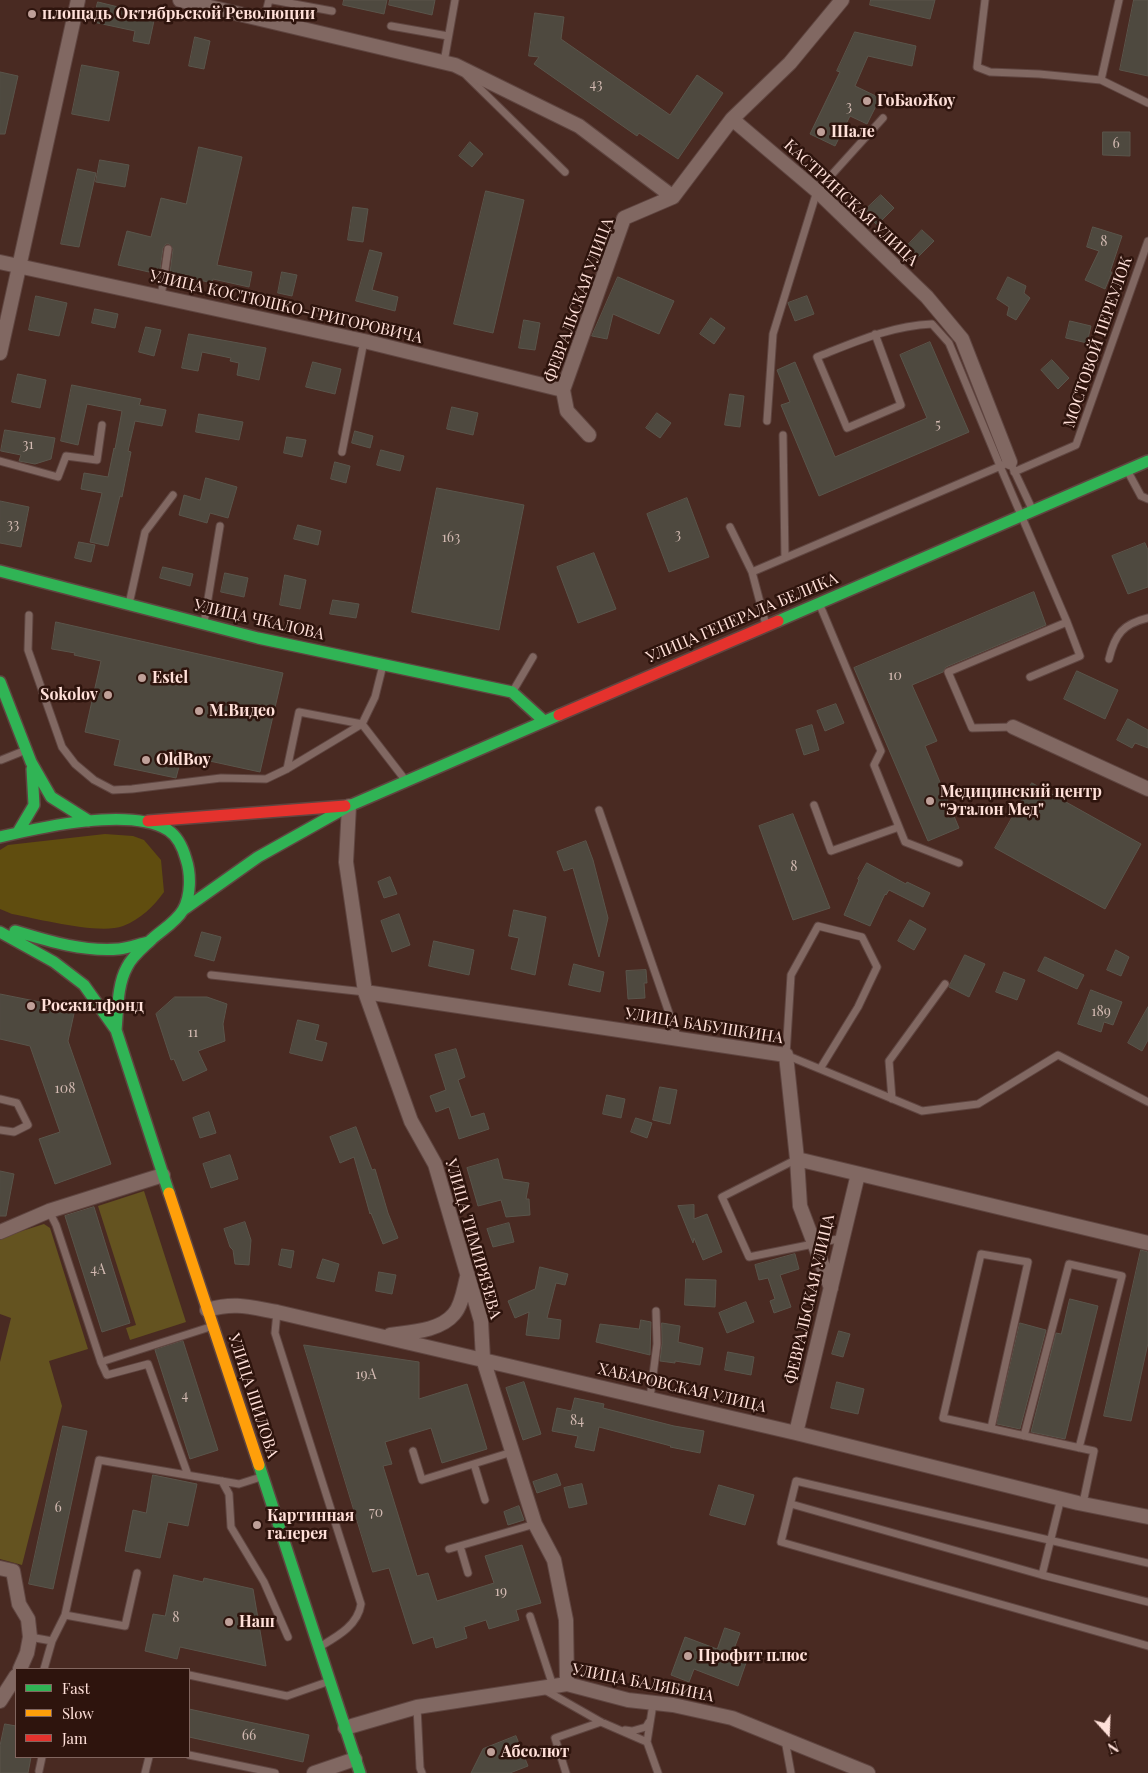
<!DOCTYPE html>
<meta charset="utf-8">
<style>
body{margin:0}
#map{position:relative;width:1148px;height:1773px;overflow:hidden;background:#492a22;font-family:"Playfair Display",serif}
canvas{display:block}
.legend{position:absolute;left:15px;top:1668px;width:175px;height:90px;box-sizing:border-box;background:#2e140d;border:1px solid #82665f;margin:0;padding:6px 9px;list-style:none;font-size:15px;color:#ffe0d9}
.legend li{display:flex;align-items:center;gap:10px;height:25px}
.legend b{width:25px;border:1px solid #82665f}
.north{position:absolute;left:1083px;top:1708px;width:50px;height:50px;-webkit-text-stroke:4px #2e140d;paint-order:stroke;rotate:160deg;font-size:14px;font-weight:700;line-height:20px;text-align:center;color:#ffe0d9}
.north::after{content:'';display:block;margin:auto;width:18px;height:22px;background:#ffe0d9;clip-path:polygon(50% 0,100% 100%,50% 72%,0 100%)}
</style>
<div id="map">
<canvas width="1148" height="1773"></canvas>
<ul class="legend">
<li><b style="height:6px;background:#30b455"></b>Fast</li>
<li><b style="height:6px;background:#ff9f0a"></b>Slow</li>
<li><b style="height:6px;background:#e5322d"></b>Jam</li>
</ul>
<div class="north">N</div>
</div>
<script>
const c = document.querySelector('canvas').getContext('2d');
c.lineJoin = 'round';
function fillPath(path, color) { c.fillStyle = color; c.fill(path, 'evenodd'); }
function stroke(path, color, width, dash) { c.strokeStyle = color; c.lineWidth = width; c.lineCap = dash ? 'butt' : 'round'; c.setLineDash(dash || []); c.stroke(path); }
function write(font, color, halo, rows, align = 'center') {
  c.font = font + ' "Playfair Display",serif'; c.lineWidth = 5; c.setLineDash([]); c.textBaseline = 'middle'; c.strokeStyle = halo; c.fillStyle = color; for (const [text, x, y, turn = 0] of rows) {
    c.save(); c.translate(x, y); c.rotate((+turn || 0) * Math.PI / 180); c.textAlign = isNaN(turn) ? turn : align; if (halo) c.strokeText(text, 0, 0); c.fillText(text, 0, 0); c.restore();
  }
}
fillPath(new Path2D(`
 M105,834L133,836L144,840L161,860L164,892C153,907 141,919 123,926C100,935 39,919 12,914L0,909V850L8,845Z`), '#604d0f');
fillPath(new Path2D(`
 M144,1191L186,1322L130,1340L126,1328L136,1325L98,1206Z
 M44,1224L50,1228L88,1349L49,1361L62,1406L22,1565L0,1559V1362L11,1318L0,1314V1237H3Z`), '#645320');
const building = new Path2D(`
 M344,0H387L384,14L343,5Z
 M390,0H435L432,15L389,5Z
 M871,0H935L930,19L870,5Z
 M1134,0H1148V76L1120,70Z
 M98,2L155,16L149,44L133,41L135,31L93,22Z
 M535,13L564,17L561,39L670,115L697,75L723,93L678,159L639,133L637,136L534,64L539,57L529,56Z
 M855,32L916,46L912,66L868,56L855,86L880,98L867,124L850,116L835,146L810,134L840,72L837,71Z
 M195,37L210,41L204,69L189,66Z
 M82,65L119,72L109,121L72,114Z
 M0,72L18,76L5,134H0Z
 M1103,132H1130V156L1103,155Z
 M470,142L483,154L472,167L459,156Z
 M199,147L242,157L217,265L252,272L249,287L213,279L212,283L170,273L173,249L169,244H166L163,248L160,270L150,268L149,272L118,265L127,231L151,237L161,198L186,204Z
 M100,160L129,165L125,187L96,182Z
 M78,169L96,173L79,247L61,244Z
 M486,191L524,200L493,333L454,324Z
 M881,195L894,208L877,225L864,211Z
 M353,207L368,209L363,242L348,240Z
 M1093,227L1122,236L1110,272H1112L1105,289L1085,280L1099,251L1087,247Z
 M922,230L934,241L917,258L906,247Z
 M370,250L382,253L372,290L398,297L395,311L356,301Z
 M282,272L297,275L292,296L278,293Z
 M618,277L674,301L659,334L613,314L607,339L592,336Z
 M1008,277L1026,286L1024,293L1030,298L1016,320L1007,315L1009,307L997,299Z
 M36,296L67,303L59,336L29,330Z
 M807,296L814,314L795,321L788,303Z
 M95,309L118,314L115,328L92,323Z
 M711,318L725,328L714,344L700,334Z
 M524,320L540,323L535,350L519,348Z
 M1070,321L1091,326L1087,343L1066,338Z
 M146,327L161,330L154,356L139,352Z
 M189,334L266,348L259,380L237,375L239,363L230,361L231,358L202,352L198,371L182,368Z
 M930,342L969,432L819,496L781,405L790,402L777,370L795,362L835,457L927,418L900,355Z
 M1052,360L1069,378L1058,389L1041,370Z
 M313,362L341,369L335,394L306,387Z
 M18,374L46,380L40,408L12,402Z
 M72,385L141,399L139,405L166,410L162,426L135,421L128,451L131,452L122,497L120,496L108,546L90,542L102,493L81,489L84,473L108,477L114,448L115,449L122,411L87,404L78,445L61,441Z
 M730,394L744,396L740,427L725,425Z
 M452,407L478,413L473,435L447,429Z
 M657,413L671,423L660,438L646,428Z
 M199,414L243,422L239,440L196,432Z
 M5,430L55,438L51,459L35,464L19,461L21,455L1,451Z
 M355,431L373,436L370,448L352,443Z
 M287,437L306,440L302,457L284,453Z
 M381,450L404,456L400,471L377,465Z
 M335,462L350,466L346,483L331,479Z
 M206,478L237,487L228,518L210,513L207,523L179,515L184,495L200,500Z
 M437,488L524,505L499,630L412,612Z
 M687,498L709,557L669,572L647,514Z
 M0,501L29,507L21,547L0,543Z
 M298,525L321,531L318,545L294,539Z
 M79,542L95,545L91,562L75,558Z
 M1145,543L1148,550V587L1128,594L1112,556Z
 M594,553L616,609L578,623L557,567Z
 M163,567L193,574L190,586L160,578Z
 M225,573L248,578L244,597L221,592Z
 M285,575L306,580L300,609L280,605Z
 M1034,592L1046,625L946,667L943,672L912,685L937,741L925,746L959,828L928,841L854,668Z
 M333,600L359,604L356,618L330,614Z
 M56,622L283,673L260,772L182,755L176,778L114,765L120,740L85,732L101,661L74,655L75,653L52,649Z
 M1077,671L1118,690L1105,719L1064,699Z
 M836,704L844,723L825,731L817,711Z
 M1128,719L1148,730V748L1135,743L1132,748L1117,740Z
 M812,725L819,750L804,755L796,730Z
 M1032,783L1141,844L1105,909L995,848Z
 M793,814L830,908L793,920L759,826Z
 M586,841L593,860L608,918L599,957L573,868L564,871L557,852Z
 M867,863L906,884L907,882L930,893L923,907L889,890L886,895L885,894L870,926L844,915L859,880L858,879Z
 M390,877L397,894L384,898L378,882Z
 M514,910L546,917L535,975L511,969L519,938L509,936Z
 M399,914L410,945L392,952L381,921Z
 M910,920L926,929L914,950L898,941Z
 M202,932L221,937L214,961L195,956Z
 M434,941L474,950L469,975L429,966Z
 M1116,950L1129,957L1121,976L1107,970Z
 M965,955L985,964L969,997L949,987Z
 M1045,957L1084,975L1077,989L1038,971Z
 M574,964L604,972L600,992L569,985Z
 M646,970L647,983H644L645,998L628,999L626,971Z
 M1004,972L1025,980L1017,1000L996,992Z
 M1091,990L1122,1002L1113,1025L1104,1022L1101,1032L1078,1024Z
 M0,994L75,1009L68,1041L111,1164L55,1184L39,1139L60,1132L30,1046L0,1039Z
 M175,997H207L227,1004L223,1024L225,1041L198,1051L207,1070L183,1081L174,1059L171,1060L156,1014Z
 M1148,1007V1040L1142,1051L1128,1043Z
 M298,1020L319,1025L315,1040L327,1043L322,1061L290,1053Z
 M456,1049L465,1077L458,1080L471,1117L484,1113L489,1129L459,1139L449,1107L436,1112L430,1096L446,1090L435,1055Z
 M660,1087L677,1090L670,1124L653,1120Z
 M607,1095L625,1099L621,1118L603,1114Z
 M209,1112L216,1133L200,1138L193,1118Z
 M636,1118L652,1123L647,1138L631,1132Z
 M356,1127L372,1170L375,1169L388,1213L398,1238L383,1244L371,1213L370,1214L354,1157L340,1163L330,1137Z
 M230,1155L238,1179L211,1188L203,1164Z
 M498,1159L503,1179L529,1183L526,1199H529L530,1215L506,1217L501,1200L478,1206L467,1168Z
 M0,1171L14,1174L6,1216H0Z
 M694,1205V1219L707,1214L722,1252L703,1260L694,1238L693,1243L678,1206Z
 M94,1207L130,1323L102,1332L65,1216Z
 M245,1222L251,1240L249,1265L235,1264L233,1250L230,1247L224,1229Z
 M509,1223L514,1242L493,1247L487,1229Z
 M282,1249L294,1251L291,1268L279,1265Z
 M1141,1250L1148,1252V1343L1131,1421L1104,1416Z
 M795,1254L799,1269L780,1275L791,1307L774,1313L770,1301L775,1299L768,1278L759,1280L755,1265Z
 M323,1259L339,1264L334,1282L317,1278Z
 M540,1267L568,1274L565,1285L556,1283L547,1318L561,1320L559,1339L526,1335L529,1312L515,1318L508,1301L535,1289Z
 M379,1272L396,1275L392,1294L376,1291Z
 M686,1279L716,1280L715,1307L685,1305Z
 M1070,1299L1098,1306L1065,1439L1031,1432L1056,1333L1061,1334Z
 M746,1302L754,1322L727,1333L719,1313Z
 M641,1320L651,1322L650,1355L596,1342L600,1324L639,1329Z
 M662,1323L680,1326L678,1342L703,1348L700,1365L675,1361V1363L660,1361L662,1344Z
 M1020,1323L1046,1330L1020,1429L997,1424Z
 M839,1331L850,1334L843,1357L832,1354Z
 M183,1341L218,1450L190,1459L155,1350Z
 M304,1345L419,1362V1399L467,1384L487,1449L442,1463L431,1428L385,1442L392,1464L383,1466L417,1576L428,1573L437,1601L494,1583L485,1556L522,1545L541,1603L516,1610L519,1620L489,1629L486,1620L464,1627L467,1638L436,1648L433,1637L413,1644L389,1568L373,1572Z
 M728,1352L754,1357L751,1375L725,1370Z
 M524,1382L541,1434L523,1440L506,1388Z
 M837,1382L864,1389L858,1414L831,1408Z
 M575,1398L604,1404L603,1408L674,1426L704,1431L700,1453L670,1447L671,1446L599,1427L594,1451L575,1447L578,1436L552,1431L557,1408L571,1411Z
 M63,1426L87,1431L53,1589L29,1584Z
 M557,1474L561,1485L537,1493L533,1482Z
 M153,1475L197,1484L188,1526L168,1522L160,1558L125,1551L133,1510L146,1513Z
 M582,1484L587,1504L569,1508L564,1488Z
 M719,1485L754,1495L745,1525L710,1515Z
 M519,1506L524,1520L508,1525L504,1512Z
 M174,1575L203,1582L204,1578L253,1589L266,1666L180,1647L177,1659L145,1651L153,1614L165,1616Z
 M725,1628L740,1633L732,1654L747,1660L738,1686L694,1669L689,1682L671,1675L685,1637L717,1649Z
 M189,1709L309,1735L303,1762L189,1737Z
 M5,1724L16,1726V1757H31L28,1773H0V1746Z
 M516,1736L528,1766L510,1773H471L483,1749Z`);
fillPath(building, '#4e493f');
stroke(building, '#5a554b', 1);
const lane = new Path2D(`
 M273,0L332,11
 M985,0L977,67L990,72L1039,74L1101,80
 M1119,0L1101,80L1148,103
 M264,20L269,0
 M391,26L448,36
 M444,62L455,0
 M466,75L565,172
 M161,297L168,249
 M875,334L901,405L847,428L817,357C855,342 890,326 932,324L949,343L1000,466L1067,622L948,672L972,728L1013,727
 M767,421L773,334L817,191L883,118
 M783,435L785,558
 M342,452L364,341
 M0,461L58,477L66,456L97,460L102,425
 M1127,470L1141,496L1148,499
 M1014,472L1076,445L1148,241
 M730,527L752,572L766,625
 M752,572L1010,462L1033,511
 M819,603L881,751L874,765L905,842L959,863
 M129,604L145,532L173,495
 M29,615L28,650L62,747L75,764L94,780L113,790L132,789L221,778L266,779L287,769L362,724L375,697L383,665
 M204,623L220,526
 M1109,659C1115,634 1123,624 1148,618
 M1030,677L1080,656L1067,622
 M513,691L533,657
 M1,760L26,750
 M287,769L299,712L362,724L406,781
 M814,805L831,851L899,827
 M599,810L678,1039
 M211,975L365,992
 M820,1069L858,1007L877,967L862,937L818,926L791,975L786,1055L922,1111L978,1104L1058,1055L1148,1102
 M0,1099L17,1103L28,1125L14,1132L0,1130
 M892,1099L889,1061L945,984
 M797,1159L722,1197L749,1257L843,1238
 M49,1211L56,1225L101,1362L210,1327
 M277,1312L275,1333L361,1604C358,1625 338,1636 321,1646
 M101,1362L107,1375L148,1364L188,1475
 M650,1398L657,1344L656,1311
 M991,1428L1028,1262L981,1254L943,1418L1094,1451L1083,1503
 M1024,1436L1069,1264L1122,1276L1079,1448
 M413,1451L422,1480L512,1452
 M474,1464L485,1500
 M222,1481L229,1494L231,1527L264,1582L288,1637
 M1061,1498L1042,1575L1148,1602
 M791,1504L1042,1575
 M460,1546L468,1573
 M449,1549L535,1524
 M1148,1563L796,1481L781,1542L1148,1646
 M65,1615L125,1626L137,1573
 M530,1616L553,1686
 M30,1637L52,1641
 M44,1669L52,1641L65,1615L99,1460L239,1484L261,1477
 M189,1675L287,1696L327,1682
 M543,1689L601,1722L647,1742L658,1773
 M417,1707L420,1768L422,1773
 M625,1730L632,1731L646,1727L649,1722
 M785,1740L791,1773
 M647,1742L653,1704
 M189,1755L275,1773
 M39,1771L42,1757
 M145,1773L149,1757
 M566,1773L555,1738L601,1722`);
const street = new Path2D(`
 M180,0L455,65L579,126L673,197L732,119L817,191L927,297L962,339L1010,462
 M732,119L790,63L842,0
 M0,262L364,341L563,390
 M0,353L78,0
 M589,435L567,411L563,390L624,218L673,197
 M1013,727L1148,789
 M349,806L346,862L365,992L411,1121L435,1164L481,1321L483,1359L535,1524L554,1560L566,1620L567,1684
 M365,992L786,1055L797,1159L1148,1243
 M797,1159L800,1206L831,1288
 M0,1232L49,1211L163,1175
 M207,1310C235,1302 249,1307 277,1312L796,1433L1078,1503L1148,1517
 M390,1335C411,1332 440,1331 454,1314C462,1305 464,1288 467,1277
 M796,1433L858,1174
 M0,1568L13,1571L19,1604L28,1619L30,1637L27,1653L20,1669
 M0,1701L16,1676
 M345,1728L417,1707L567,1684L628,1700L673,1705L732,1718L868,1773
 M314,1773L355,1759`);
const fast = new Path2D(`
 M0,571L258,638L512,692L544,721
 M778,621L1148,461
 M0,682L31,762L51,797L89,821
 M18,832L34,805L32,769
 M0,837C42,827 130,807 168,830C177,836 183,848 186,859C191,874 191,896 183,910C176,922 162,930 152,939C144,947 132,956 127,967C117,985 118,1010 116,1030
 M183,910L258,857L349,806L559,715
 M15,931C48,941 83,952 119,949C129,948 139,944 149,942
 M0,932L54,962L84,985L116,1030L169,1193
 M259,1465L360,1773`);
const slow = new Path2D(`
 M169,1193L259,1465`);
const jam = new Path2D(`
 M559,715L778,621
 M148,821L345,806`);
stroke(lane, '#5f4540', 9);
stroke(street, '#5f4540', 16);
stroke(fast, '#5f4540', 14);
stroke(slow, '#5f4540', 14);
stroke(jam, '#5f4540', 14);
stroke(lane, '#816862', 7);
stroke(street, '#816862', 14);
stroke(fast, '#30b455', 11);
stroke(slow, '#ff9f0a', 11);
stroke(jam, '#e5322d', 11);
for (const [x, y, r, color] of [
 [32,14,5,"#bfa099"],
 [867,101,5,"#bfa099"],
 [821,132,5,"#bfa099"],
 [142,678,5,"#bfa099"],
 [108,695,5,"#bfa099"],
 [199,711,5,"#bfa099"],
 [146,760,5,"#bfa099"],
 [930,801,5,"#bfa099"],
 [31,1006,5,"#bfa099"],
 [257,1525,5,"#bfa099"],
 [229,1622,5,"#bfa099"],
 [688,1656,5,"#bfa099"],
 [491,1752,5,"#bfa099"]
]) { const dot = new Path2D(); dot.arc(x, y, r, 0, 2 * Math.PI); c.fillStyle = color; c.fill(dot); stroke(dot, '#2e140d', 2); }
write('14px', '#d3bab2', null, [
 ["43",596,85],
 ["3",849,107],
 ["6",1116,144],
 ["8",1104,242],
 ["5",938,425],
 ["31",28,445],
 ["33",13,525],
 ["3",678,535],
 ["163",451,538],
 ["10",895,676],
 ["8",794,867],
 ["189",1101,1012],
 ["11",193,1033],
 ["108",65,1089],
 ["4А",98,1270],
 ["19А",366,1375],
 ["4",185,1396],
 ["84",577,1421],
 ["6",58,1508],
 ["70",376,1513],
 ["19",501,1592],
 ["8",176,1618],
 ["66",249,1736]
]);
write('bold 16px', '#ffe0d9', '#2e140d', [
 ["площадь Октябрьской Революции",42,14],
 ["ГоБаоЖоу",877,101],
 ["Шале",831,132],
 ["Estel",152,678],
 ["Sokolov",98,695,"right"],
 ["М.Видео",209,711],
 ["OldBoy",156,760],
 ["Медицинский центр",940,792],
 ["\"Эталон Мед\"",940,810],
 ["Росжилфонд",41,1006],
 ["Картинная",267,1516],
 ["галерея",267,1534],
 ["Наш",239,1622],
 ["Профит плюс",698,1656],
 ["Абсолют",501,1752]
], 'left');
write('16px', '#ffe0d9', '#2e140d', [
 ["КАСТРИНСКАЯ УЛИЦА",851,203,43],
 ["ФЕВРАЛЬСКАЯ УЛИЦА",579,300,-70],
 ["УЛИЦА КОСТЮШКО-ГРИГОРОВИЧА",286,307,13],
 ["МОСТОВОЙ ПЕРЕУЛОК",1098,342,-71],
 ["УЛИЦА ГЕНЕРАЛА БЕЛИКА",742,618,-23],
 ["УЛИЦА ЧКАЛОВА",259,620,13],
 ["УЛИЦА БАБУШКИНА",704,1026,9],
 ["УЛИЦА ТИМИРЯЗЕВА",473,1239,74],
 ["ФЕВРАЛЬСКАЯ УЛИЦА",810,1299,-77],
 ["ХАБАРОВСКАЯ УЛИЦА",682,1388,13],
 ["УЛИЦА ШИЛОВА",253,1396,72],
 ["УЛИЦА БАЛЯБИНА",643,1683,11]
]);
</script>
